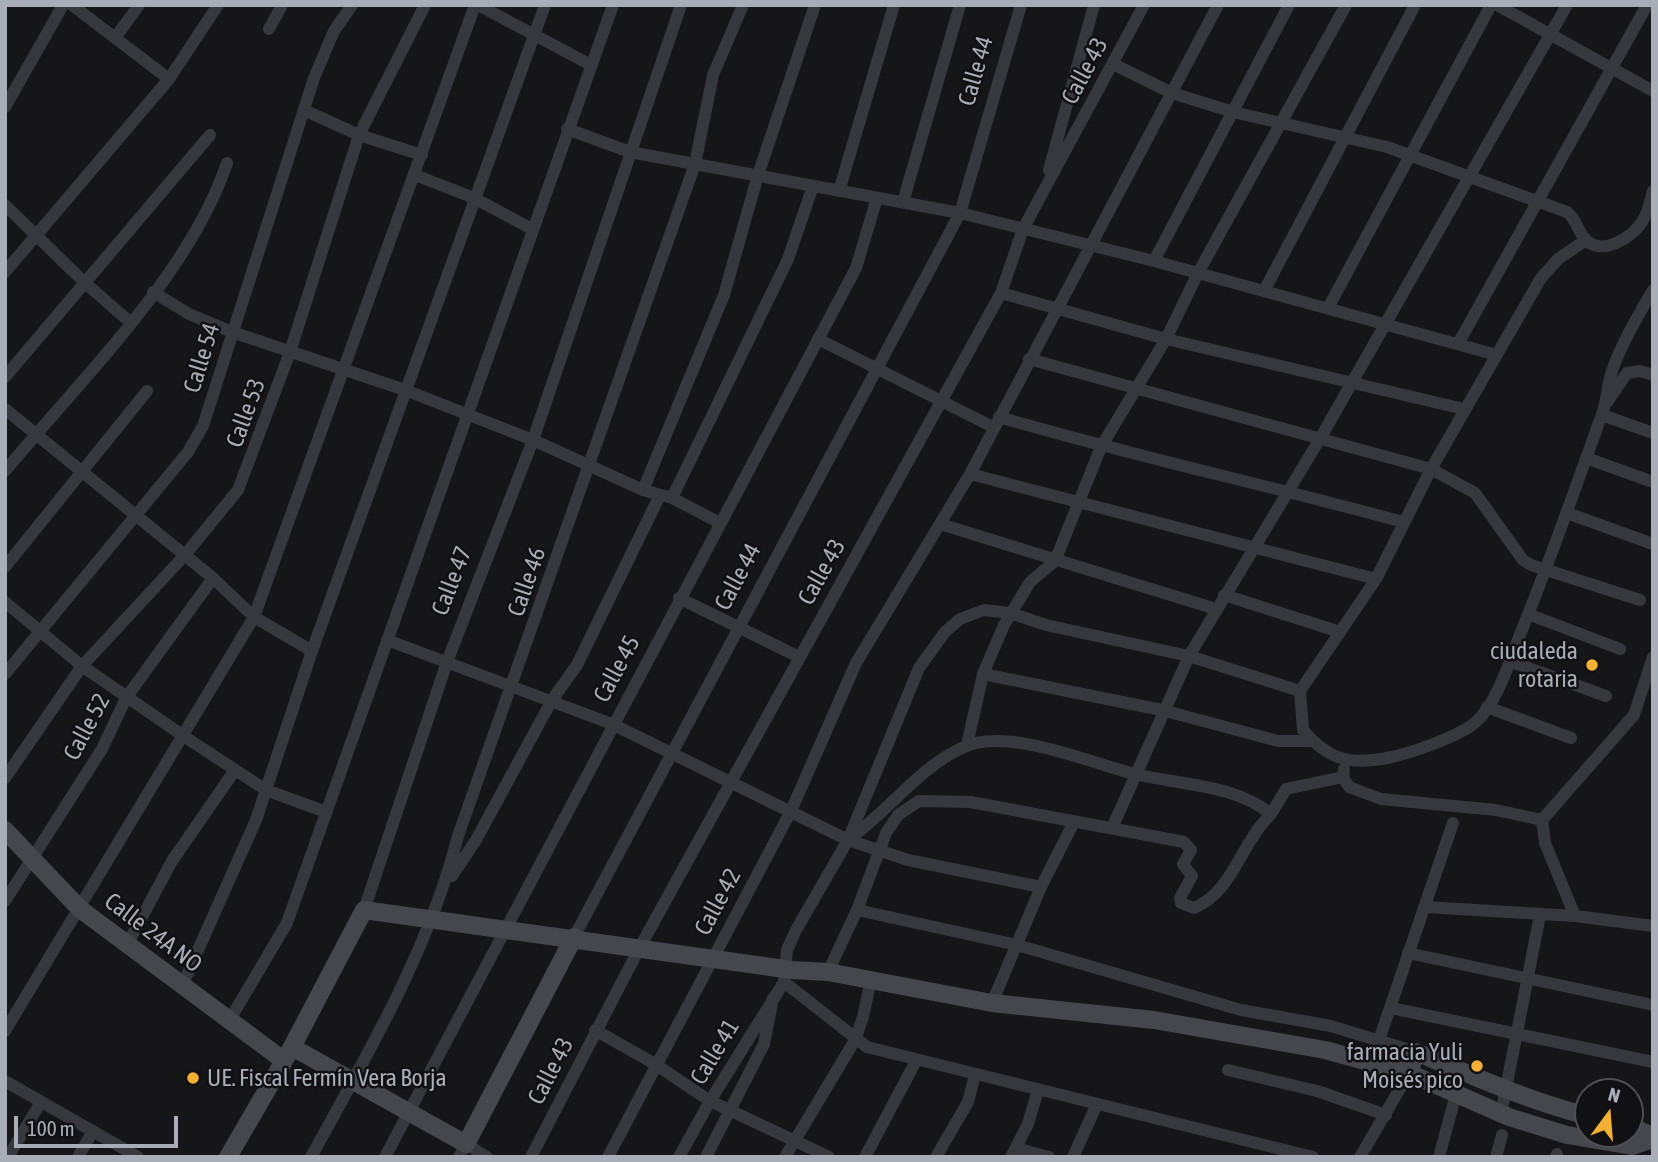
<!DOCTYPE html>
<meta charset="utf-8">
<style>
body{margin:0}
#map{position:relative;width:1658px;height:1162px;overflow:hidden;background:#161618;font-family:"Asap Condensed",sans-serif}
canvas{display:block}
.frame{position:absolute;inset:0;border:7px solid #a8adb8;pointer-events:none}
.north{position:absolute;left:1574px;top:1078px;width:70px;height:70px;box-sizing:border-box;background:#111113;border:2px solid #4d4f55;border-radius:50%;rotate:16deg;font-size:19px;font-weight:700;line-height:28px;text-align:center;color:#a8adb8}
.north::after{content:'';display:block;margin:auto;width:24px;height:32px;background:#f2b134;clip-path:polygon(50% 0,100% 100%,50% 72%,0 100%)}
.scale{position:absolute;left:14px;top:1116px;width:164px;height:32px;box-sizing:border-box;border:4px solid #a8adb8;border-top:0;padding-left:9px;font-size:21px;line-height:24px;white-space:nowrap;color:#a8adb8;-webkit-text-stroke:5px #111113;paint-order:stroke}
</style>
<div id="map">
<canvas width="1658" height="1162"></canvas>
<div class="frame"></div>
<div class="north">N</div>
<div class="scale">100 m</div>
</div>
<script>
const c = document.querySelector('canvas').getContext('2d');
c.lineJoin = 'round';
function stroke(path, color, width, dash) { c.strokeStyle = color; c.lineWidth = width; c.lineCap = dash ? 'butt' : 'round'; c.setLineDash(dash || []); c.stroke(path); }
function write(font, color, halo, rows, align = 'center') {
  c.font = font + ' "Asap Condensed",sans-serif'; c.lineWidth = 5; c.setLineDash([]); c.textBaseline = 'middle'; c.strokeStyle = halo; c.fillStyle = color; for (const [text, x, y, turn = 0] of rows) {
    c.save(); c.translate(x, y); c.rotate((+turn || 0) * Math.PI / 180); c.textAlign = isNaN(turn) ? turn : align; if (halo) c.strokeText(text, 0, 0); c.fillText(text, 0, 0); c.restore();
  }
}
stroke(new Path2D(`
 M72,5L169,79
 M478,5L591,65
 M1497,5L1653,91
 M269,29L282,5
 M115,38L139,5
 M1113,64L1172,93L1233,112L1387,147L1567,212C1577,220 1577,230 1585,239C1601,257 1632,238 1642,222C1648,213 1650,202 1653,191
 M5,107L63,5
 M304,110L359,135L422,155
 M567,129L630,152L960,213L1154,261L1497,355
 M1049,170L1094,5
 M415,175L474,198L532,229
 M839,191L894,5
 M903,202L960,5
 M5,205L84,282L130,322
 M1586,240L1558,259L1541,278L1431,469L1376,579L1300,691L1303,730C1328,760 1350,765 1387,758C1409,754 1460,736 1476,722C1499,700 1509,661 1521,632C1550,561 1575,489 1601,417C1607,402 1607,386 1612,371C1622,342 1638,316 1653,290
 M1154,261L1289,5
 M5,272L169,79L218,5
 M1264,291L1415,5
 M153,292L189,314L232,332L405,390L533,440L643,490L672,498L720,523
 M1001,293L1166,339L1464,409
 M1328,308L1491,5
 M818,339L993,427
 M1458,344L1647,5
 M1029,359L1431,469L1475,493L1523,560L1531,565L1640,600
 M5,377L210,135
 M1607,402L1627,373L1640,371L1653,375
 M5,409L213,578L254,617L312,651
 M1602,415L1653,433
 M999,417C1132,456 1269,485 1403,522
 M1586,458L1653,482
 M5,471C81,379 190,274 227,163
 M970,474L1376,579
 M643,490L724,295L758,175L815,5
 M672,498L788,259L813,186
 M1567,513L1653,544
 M940,524L1216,609
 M5,567L147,391
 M1224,595L1340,632
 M679,598L799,657
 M5,602L82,666L185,737L266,790L326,812
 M1528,614L1620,649
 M387,640L612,724L848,840L908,860L1041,887
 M1509,661L1606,696
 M5,674L188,452L203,426L314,78L334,31L352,5
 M983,674L1162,710L1278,741H1312
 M1487,707L1571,738
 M967,745L983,674L1004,625L1030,582L1055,561L1101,447L1166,339L1198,273L1346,5
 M1344,769L1343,777L1349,787L1381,799L1496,810L1542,820
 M5,778L82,666L184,556L238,490L290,352L359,135L425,5
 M1112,828L1189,656L1321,437L1567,5
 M849,839C888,812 920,766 964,747C1009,727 1090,763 1135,774C1180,785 1234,784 1271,814L1286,789L1343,777
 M452,876L476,840L552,700L577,665L660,495
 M5,901L102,749L126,698L213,578
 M1425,907L1575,916L1653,926
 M364,910L447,662L533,440L681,5
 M857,910L1017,945L1241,1010L1331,1026L1416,1052
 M1575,916L1545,843L1542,820L1634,715L1653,657
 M574,937L960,213L1021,5
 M127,945L172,861L235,770
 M1408,953L1653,1005
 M828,972L857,910L886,833L898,815L919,801L971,802L1184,842L1191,850L1183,864L1192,876L1180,898L1181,903L1194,908C1233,892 1240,844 1271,814
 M784,982L867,1047L1313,1157
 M182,986L256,820L312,651L545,5
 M992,1003L1041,887L1074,822
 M1391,1008L1653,1062
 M229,1021L287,923L613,5
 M595,1030L655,1064L710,1101L829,1157
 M5,1031L254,617L475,5
 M1379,1040L1453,823
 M1228,1070L1317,1091L1386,1115
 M5,1081L138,1157
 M1501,1114L1540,915
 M1016,1148L1049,1157
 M8,1157L41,1102
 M78,1157L93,1131
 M311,1157C367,1055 429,950 458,836L695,164L713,75L743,5
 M385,1157L856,268L877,198
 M459,1157L466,1144L487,1157
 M531,1157L640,947L1001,293L1023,229L1144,5
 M608,1157L791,811L856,663L970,474L1218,5
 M679,1157L710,1101L784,982L787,950L796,930L848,840L919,668L945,632L960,619L984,610L1010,613L1046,625L1189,656L1300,691
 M706,1157L764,1044L773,998
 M785,1157L855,1040L863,1017L871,980
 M865,1157L916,1061
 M936,1157L968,1102L975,1075
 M1011,1157L1028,1124L1038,1090
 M1073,1157L1097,1104
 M1360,1157L1409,1073
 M1439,1157L1456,1094
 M1496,1157L1502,1135
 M1556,1157L1557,1154`), '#37383d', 12);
stroke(new Path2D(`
 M5,830L80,909L283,1060
 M292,1047L466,1144L574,937
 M1409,1073L1416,1052C1473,1076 1529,1101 1588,1116
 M1630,1126L1653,1136
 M228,1157L292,1047L364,910L792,970L828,972L992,1003L1154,1020L1325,1050L1409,1073L1509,1117L1567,1135L1632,1146L1653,1139`), '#45474d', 18);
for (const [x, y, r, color] of [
 [1592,665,7,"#f2b134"],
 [1477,1066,7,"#f2b134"],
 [193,1078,7,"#f2b134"]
]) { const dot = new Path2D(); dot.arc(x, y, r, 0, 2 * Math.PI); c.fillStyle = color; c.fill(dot); stroke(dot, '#111113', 2.5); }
write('24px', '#a8adb8', '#111113', [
 ["Calle 44",976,71,-74],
 ["Calle 43",1085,71,-62],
 ["Calle 54",202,358,-73],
 ["Calle 53",246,413,-70],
 ["Calle 43",822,572,-61],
 ["Calle 44",738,577,-62],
 ["Calle 47",452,581,-69],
 ["Calle 46",527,582,-71],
 ["Calle 45",617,669,-62],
 ["Calle 52",87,727,-62],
 ["Calle 42",718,902,-62],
 ["Calle 24A NO",153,933,37],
 ["Calle 41",715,1052,-59],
 ["Calle 43",551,1071,-63]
]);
write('24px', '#a8adb8', '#111113', [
 ["ciudaleda",1578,651],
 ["rotaria",1578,679],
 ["farmacia Yuli",1463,1052],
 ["Moisés pico",1463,1080],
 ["UE. Fiscal Fermín Vera Borja",207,1078,"left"]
], 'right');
</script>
